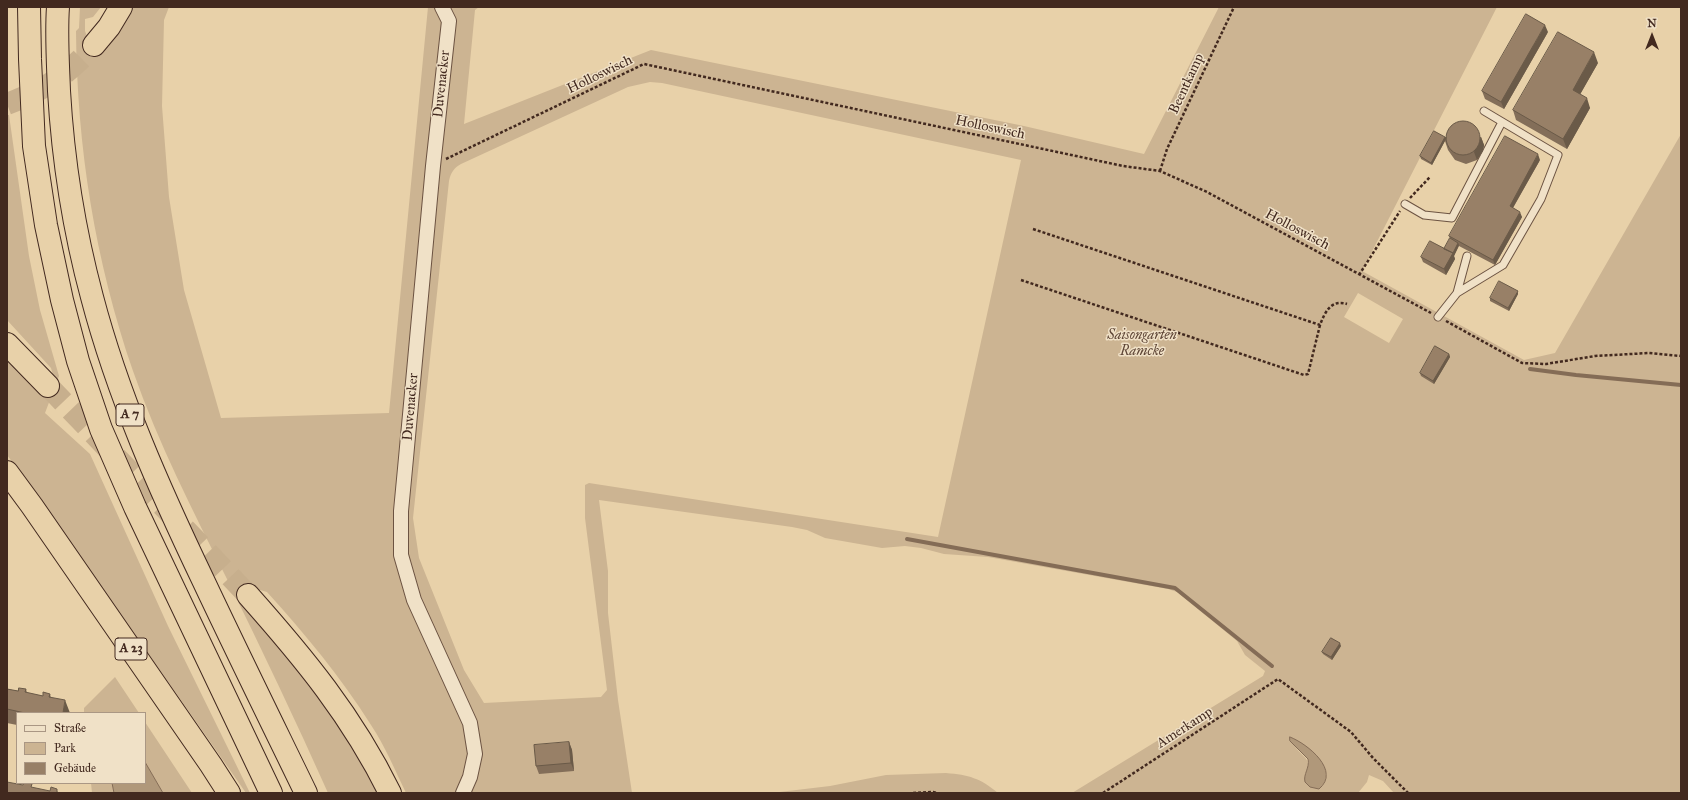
<!DOCTYPE html>
<meta charset="utf-8">
<style>
body{margin:0}
#map{position:relative;width:1688px;height:800px;overflow:hidden;background:#e8d1a9;font-family:"IM FELL Great Primer",serif}
canvas{display:block}
.frame{position:absolute;inset:0;border:8px solid #42291f;pointer-events:none}
.legend{position:absolute;left:16px;top:712px;width:130px;height:72px;box-sizing:border-box;background:#f0e1c7;border:1px solid #aa9784;margin:0;padding:5px 7px;list-style:none;font-size:12px;color:#42291f}
.legend li{display:flex;align-items:center;gap:8px;height:20px}
.legend b{width:20px;border:1px solid #aa9784}
.north{position:absolute;left:1632px;top:16px;width:40px;height:40px;-webkit-text-stroke:3px #f0e1c7;paint-order:stroke;rotate:0deg;font-size:11px;font-weight:700;line-height:16px;text-align:center;color:#42291f}
.north::after{content:'';display:block;margin:auto;width:14px;height:18px;background:#42291f;clip-path:polygon(50% 0,100% 100%,50% 72%,0 100%)}
</style>
<div id="map">
<canvas width="1688" height="800"></canvas>
<div class="frame"></div>
<ul class="legend">
<li><b style="height:5px;background:#f0e1c7"></b>Straße</li>
<li><b style="height:11px;background:#ccb492"></b>Park</li>
<li><b style="height:11px;background:#988067"></b>Gebäude</li>
</ul>
<div class="north">N</div>
</div>
<script>
const c = document.querySelector('canvas').getContext('2d');
c.lineJoin = 'round';
function fillPath(path, color) { c.fillStyle = color; c.fill(path, 'evenodd'); }
function stroke(path, color, width, dash) { c.strokeStyle = color; c.lineWidth = width; c.lineCap = dash ? 'butt' : 'round'; c.setLineDash(dash || []); c.stroke(path); }
function write(font, color, halo, rows, align = 'center') {
  c.font = font + ' "IM FELL Great Primer",serif'; c.lineWidth = 3; c.setLineDash([]); c.textBaseline = 'middle'; c.strokeStyle = halo; c.fillStyle = color; for (const [text, x, y, turn = 0] of rows) {
    c.save(); c.translate(x, y); c.rotate((+turn || 0) * Math.PI / 180); c.textAlign = isNaN(turn) ? turn : align; if (halo) c.strokeText(text, 0, 0); c.fillText(text, 0, 0); c.restore();
  }
}
fillPath(new Path2D(`
 M80,7H101L93,17L85,19V31L89,42L100,47H108L130,7H169L164,20L162,106L169,197L184,290L221,418L389,413L428,7H479L475,10L464,124L651,50L1024,126L1144,154L1219,7H1497L1362,271L1524,360L1555,353L1681,134V793H1394L1383,781L1369,775L1367,782L1358,793H1072L1263,676L1265,671L1245,655L1237,641L1177,592L1168,589L988,557L944,554L921,548L905,546L882,548L825,538L807,530L792,527L599,500L608,571V613L618,700L632,793H406C395,770 385,746 371,725C341,677 305,634 267,592L260,590H253L244,599L245,609L291,658L323,698L379,793H328C296,721 262,650 227,579C193,511 158,443 133,371C95,260 77,148 76,31L79,28ZM650,82L662,83L1021,160L938,537L589,483L585,485V518L607,690L601,697L484,703L464,670L419,558L413,518L449,181C451,172 454,168 461,164L628,87ZM1358,293L1403,319L1389,343L1344,317ZM1290,737L1312,752L1327,774L1324,784L1319,789L1305,775C1312,759 1306,760 1297,749C1294,746 1292,741 1290,737Z
 M7,115H9L29,256L40,310L59,376L45,413L90,454L168,626L250,793H246L33,489L7,455V358L53,375L51,368L7,320Z
 M115,677L139,713H84V708Z
 M145,722L192,793H163L145,762Z
 M946,773C969,775 980,778 998,793H771L830,786L886,775Z
 M91,783H112L114,793H92Z`), '#ccb492');
const water = new Path2D(`
 M1290,737C1308,744 1341,771 1319,789L1310,787L1305,782C1303,774 1310,768 1308,759L1290,741Z
 M145,762L163,793H114L112,783H145Z`);
fillPath(water, '#b0987a');
stroke(water, '#846c56', 1);
stroke(new Path2D(`
 M1530,369L1576,375L1681,385
 M907,539L1175,588L1272,666`), '#846c56', 4);
stroke(new Path2D(`
 M7,104C44,90 68,75 94,45
 M48,386L248,595`), '#c7af8d', 22, [22, 11]);
const lane = new Path2D(`
 M1405,204L1424,215L1452,218L1502,122
 M1457,293L1467,256
 M1438,317L1457,293L1503,265L1541,199L1558,155L1484,111`);
const street = new Path2D(`
 M442,7L449,21L433,166L406,458L401,511V555L414,600L470,723L475,754L470,777L463,793`);
const highway = new Path2D(`
 M29,7L30,59L34,146L46,225L62,300L78,361L101,429L135,507L271,793
 M58,7C56,35 58,63 59,91C63,160 74,230 92,297C118,396 160,490 204,582C237,652 272,723 306,793
 M94,45L109,27L121,7
 M7,344L48,386
 M7,472L32,506L211,765L229,793
 M248,595C304,658 352,716 390,793`);
stroke(lane, '#6c5342', 9);
stroke(street, '#6c5342', 16);
stroke(highway, '#42291f', 24);
stroke(new Path2D(`
 M446,159L644,64L1123,166L1160,171L1207,192L1431,313
 M1160,171L1167,149L1234,7
 M1410,198L1430,177
 M1033,229L1320,325C1325,312 1331,299 1347,304
 M1359,275L1400,211
 M1021,280L1304,375L1308,374L1320,325
 M1446,321L1522,363L1546,364L1595,356L1649,353L1681,356
 M913,793L933,792L937,793
 M1103,793L1278,679L1351,732L1373,758L1408,793`), '#42291f', 2.5, [3, 2]);
stroke(lane, '#f0e1c7', 7);
stroke(street, '#f0e1c7', 14);
stroke(highway, '#e8d1a9', 22);
fillPath(new Path2D(`
 M1548,32L1504,109L1485,99L1482,91Z
 M1598,63L1580,94L1590,108L1567,149L1516,120L1513,110Z
 M1445,137H1481L1484,145L1483,151L1477,160L1466,164L1455,160L1448,150L1445,141L1432,165L1421,159L1420,156Z
 M1540,160L1513,208L1522,217L1495,265L1459,246L1454,256L1455,259L1446,275L1423,262L1421,257L1444,249L1450,238L1449,236Z
 M1518,294L1509,311L1490,301V298Z
 M1449,354L1450,357L1434,384L1421,376L1420,373Z
 M1341,646L1332,660L1323,654L1322,652Z
 M7,689L18,691L26,689L27,693L43,696L50,694L51,698L70,713H17V725L7,723Z
 M569,742L572,750L574,771L539,774L536,766Z`), '#836e59');
fillPath(new Path2D(`
 M1545,25L1548,32L1504,109L1501,102Z
 M1594,52L1598,63L1577,100L1573,90Z
 M1587,98L1590,108L1567,149L1563,139Z
 M1445,137L1446,139L1432,165L1431,163Z
 M1481,137L1484,145L1483,151L1477,160L1474,152Z
 M1538,154L1540,160L1511,211L1510,206Z
 M1520,212L1522,217L1495,265L1493,260Z
 M1458,243L1459,245L1454,256L1455,259L1446,275L1444,269Z
 M1518,291V294L1509,311L1508,308Z
 M1449,354L1450,357L1434,384L1433,381Z
 M1340,643L1341,646L1332,660L1331,657Z
 M65,700L70,713H63Z
 M569,742L572,750L574,771L571,763Z`), '#6a5a48');
const building = new Path2D(`
 M1526,14L1545,25L1501,102L1482,91Z
 M1558,32L1594,52L1573,90L1587,98L1563,139L1513,110Z
 M1446 138a17 17 0 1 1 34 0a17 17 0 1 1-34 0Z
 M1434,131L1445,137L1431,163L1420,156Z
 M1505,136L1538,154L1510,206L1520,212L1493,260L1449,236Z
 M1450,238L1458,243L1453,253L1444,249Z
 M1430,241L1453,253L1444,269L1421,257Z
 M1499,281L1518,291L1508,308L1490,298Z
 M1435,346L1449,354L1433,381L1420,373Z
 M1331,638L1340,643L1331,657L1322,652Z
 M19,688L26,689L25,692L43,696V692L50,694L49,697L65,700L63,713H25L7,709V689L18,691Z
 M569,742L571,763L536,766L534,745Z
 M7,782L23,785L24,783H29L32,784L31,787L50,791L51,787L57,789V792L60,793H7Z`);
fillPath(building, '#988067');
stroke(building, '#6a5a48', 1);
for (const [x, y, w] of [
 [130,415,28],
 [131,649,32]
]) { const box = new Path2D(); box.roundRect(x - w / 2, y - 11, w, 22, 3); c.fillStyle = '#f0e1c7'; c.fill(box); stroke(box, '#42291f', 1); }
write('bold 13px', '#42291f', null, [
 ["A 7",130,415],
 ["A 23",131,649]
]);
write('14px', '#42291f', '#f0e1c7', [
 ["Holloswisch",600,75,-26],
 ["Duvenacker",442,84,-84],
 ["Beentkamp",1187,84,-65],
 ["Holloswisch",990,128,12],
 ["Holloswisch",1297,230,28],
 ["Duvenacker",411,407,-85],
 ["Amerkamp",1185,728,-33]
]);
write('italic 14px', '#5e4536', '#f0e1c7', [
 ["Saisongarten",1142,336],
 ["Ramcke",1142,352]
]);
</script>
